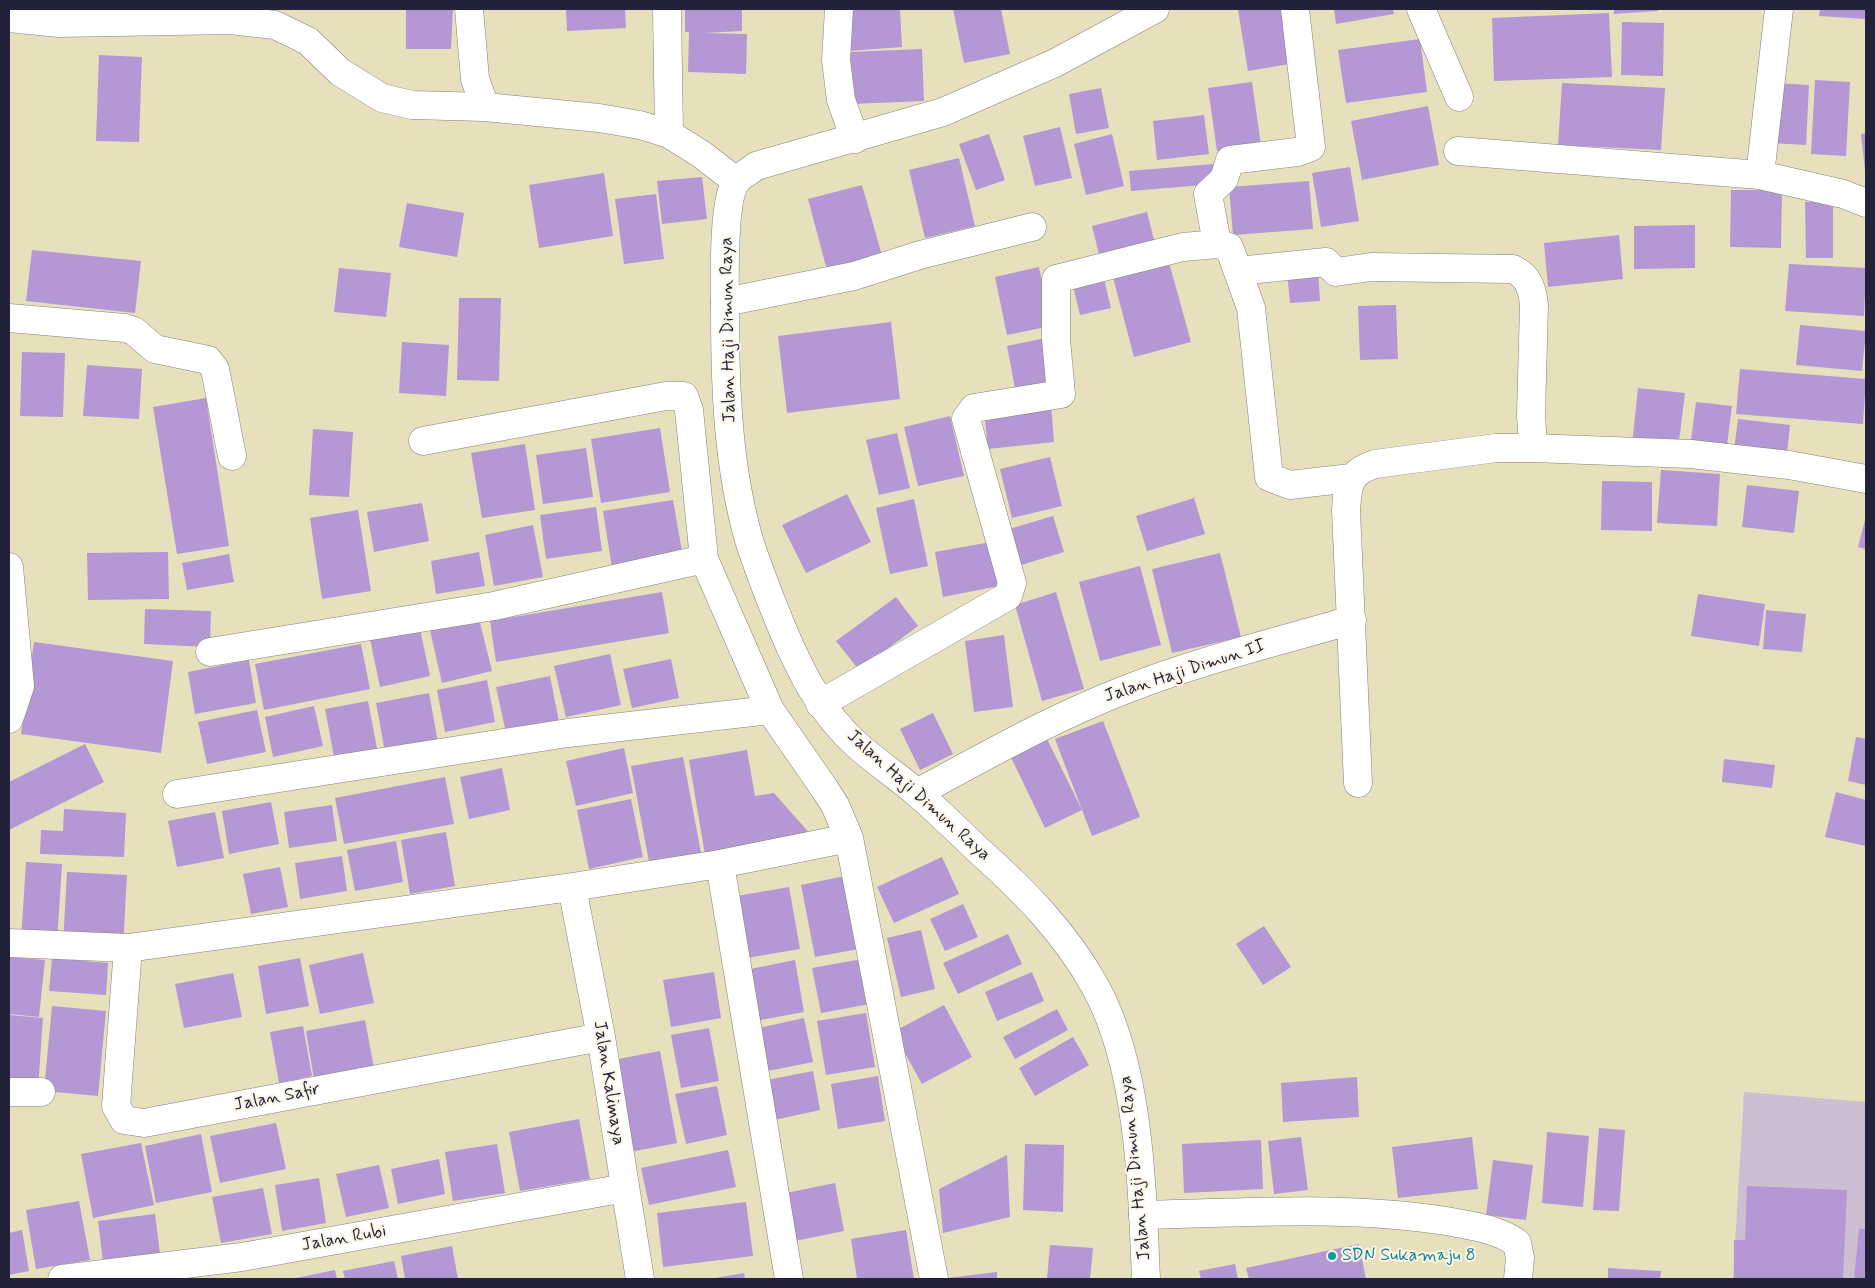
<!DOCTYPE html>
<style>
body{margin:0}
#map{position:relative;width:1875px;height:1288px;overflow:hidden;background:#e7e0bc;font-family:Mynerve,sans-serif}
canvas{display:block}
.frame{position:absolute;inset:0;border:10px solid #22223b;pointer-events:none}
</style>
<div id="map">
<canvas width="1875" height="1288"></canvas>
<div class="frame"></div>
</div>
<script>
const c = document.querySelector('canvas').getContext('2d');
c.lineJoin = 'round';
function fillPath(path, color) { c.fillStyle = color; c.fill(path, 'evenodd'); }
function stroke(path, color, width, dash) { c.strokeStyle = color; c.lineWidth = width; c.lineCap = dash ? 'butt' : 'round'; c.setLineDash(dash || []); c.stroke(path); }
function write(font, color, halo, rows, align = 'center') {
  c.font = font + ' Mynerve,sans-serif'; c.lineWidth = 4; c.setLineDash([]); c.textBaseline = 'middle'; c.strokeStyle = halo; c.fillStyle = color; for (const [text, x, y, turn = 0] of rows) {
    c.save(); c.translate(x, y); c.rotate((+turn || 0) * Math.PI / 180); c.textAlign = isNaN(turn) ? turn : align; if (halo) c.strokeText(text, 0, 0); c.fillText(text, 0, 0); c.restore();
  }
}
fillPath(new Path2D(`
 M1744,1092L1866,1102V1279H1733Z`), '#cebed1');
fillPath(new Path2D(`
 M406,9H453L451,49H406Z
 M566,9H625L626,28L567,31Z
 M685,9H742V31L703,33L747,34L746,74L688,72L689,32H685Z
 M846,9H900L902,47L848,51Z
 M953,9H1001L1010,54L964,63Z
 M1248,9H1285L1295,63L1248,71L1238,10Z
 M1334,9H1393L1394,14L1336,24Z
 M1614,9H1658V11L1614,14Z
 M1820,9H1866V19L1819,16Z
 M1609,13L1612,77L1494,81L1492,18Z
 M1622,22L1664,23L1663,76L1621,75Z
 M1420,39L1427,92L1346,103L1338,50Z
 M922,49L924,101L850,104L849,52Z
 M99,55L142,57L139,142L96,141Z
 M1815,80L1850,82L1846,156L1811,154Z
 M1252,82L1261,145L1217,151L1208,88Z
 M1562,83L1665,88L1661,150L1558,145Z
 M1774,83L1809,85L1806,145L1770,143Z
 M1101,88L1109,128L1076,134L1069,94Z
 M1428,106L1439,165L1362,180L1351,121Z
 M1204,115L1209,154L1157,160L1153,121Z
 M1060,127L1072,178L1035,186L1023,136Z
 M1866,133V170L1865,171L1861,134Z
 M989,134L1005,180L976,190L959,144Z
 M1112,134L1124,186L1086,195L1074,144Z
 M959,158L975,226L925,238L909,170Z
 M1214,164L1215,184L1131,191L1129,171Z
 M1350,167L1359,221L1321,227L1312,173Z
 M604,173L613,236L539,248L529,185Z
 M702,177L707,219L662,224L657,181Z
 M1309,181L1313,229L1233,235L1229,187Z
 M862,185L883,259L828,274L808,199Z
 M1731,190H1782L1781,248L1730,247Z
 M656,194L664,259L624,264L615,199Z
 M1805,202H1833V258H1806Z
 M407,203L464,213L457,257L399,247Z
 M1147,212L1156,248L1101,262L1092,226Z
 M1695,225V268L1634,269V226Z
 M1619,235L1623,279L1548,287L1544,243Z
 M32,250L141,261L135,313L26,301Z
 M1167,255L1191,342L1134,357L1111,270Z
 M1789,264L1866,268L1864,316L1785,311Z
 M1039,267L1051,326L1007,335L995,277Z
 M339,268L391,273L386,317L334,312Z
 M1318,270L1320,301L1290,303L1287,272Z
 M1104,279L1111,308L1080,315L1073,286Z
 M459,298H501L499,381L457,380Z
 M1396,305L1398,359L1360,360L1358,306Z
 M891,322L900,399L787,413L778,336Z
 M1800,325L1866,331L1862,371L1796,365Z
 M1046,338L1057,391L1017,399L1007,346Z
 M402,342L449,345L446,396L399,393Z
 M22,352L65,353L63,417L20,416Z
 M87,365L142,369L139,419L83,416Z
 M1740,369L1866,379L1863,424L1736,414Z
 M1638,388L1685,393L1678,450L1632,445Z
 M206,398L229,546L177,554L153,407Z
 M1696,402L1732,406L1726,453L1690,448Z
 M1051,404L1054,442L988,449L984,411Z
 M950,416L964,476L918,486L904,427Z
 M1738,419L1790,425L1786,463L1733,457Z
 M660,428L670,492L601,503L591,439Z
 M313,429L353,432L349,497L309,495Z
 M897,433L910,488L879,495L866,440Z
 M525,444L535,510L482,518L471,453Z
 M586,448L593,497L543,504L536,455Z
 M1050,457L1062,506L1012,518L1000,469Z
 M1661,470L1720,474L1717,526L1657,523Z
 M1602,481L1652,482V531L1601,530Z
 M1747,485L1799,491L1794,533L1742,527Z
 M847,494L871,542L806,573L782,525Z
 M1194,498L1205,534L1147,551L1136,516Z
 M914,499L928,566L890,574L876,508Z
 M673,500L683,557L612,568L603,511Z
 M422,503L429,541L374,552L367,512Z
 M596,507L602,551L546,559L540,515Z
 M358,510L371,591L322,599L310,518Z
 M1053,516L1064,552L1018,566L1006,530Z
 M1866,516V549L1858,547Z
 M533,525L543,577L494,586L485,535Z
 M991,542L999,586L943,597L935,552Z
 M168,552L169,599L88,600L87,553Z
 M479,552L485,586L436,594L431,561Z
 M1220,553L1241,637L1172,653L1152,569Z
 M229,554L234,582L187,590L182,563Z
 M1140,566L1161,645L1100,661L1079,582Z
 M662,592L669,633L496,662L490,621Z
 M1056,592L1084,689L1042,701L1015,605Z
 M1698,594L1765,604L1759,646L1691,636Z
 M896,597L918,626L859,670L836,641Z
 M145,609L211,611L210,647L144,644Z
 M1766,610L1806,614L1802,652L1763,649Z
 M478,615L492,671L442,683L429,626Z
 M420,629L430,676L380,687L370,639Z
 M1004,635L1013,707L974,712L965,641Z
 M34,642L173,661L161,753L21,734Z
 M361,644L370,689L264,710L255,664Z
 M610,654L621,705L566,717L554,666Z
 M671,659L679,698L632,708L623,669Z
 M249,660L256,703L195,714L188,672Z
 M550,676L559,722L506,733L496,687Z
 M487,680L495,722L445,732L437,690Z
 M429,693L438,742L385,752L376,703Z
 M368,701L377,749L334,757L325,709Z
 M314,706L323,746L273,757L265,717Z
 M257,710L266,752L207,764L198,722Z
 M933,713L953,754L920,770L900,729Z
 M1103,721L1140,817L1092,836L1055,739Z
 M1044,733L1082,810L1045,828L1008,751Z
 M1856,737L1866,739V785L1848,781Z
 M85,744L104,782L9,830V782Z
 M624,748L633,793L576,806L566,761Z
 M747,750L755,796L774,793L812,836L705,855L689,760Z
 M683,757L701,853L649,862L631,766Z
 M1724,759L1775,765L1772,788L1722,782Z
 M502,768L510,810L469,819L460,777Z
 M445,777L454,824L344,844L335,798Z
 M1836,792L1866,800V846L1825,837Z
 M631,799L643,857L589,869L577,810Z
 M271,802L279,844L229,854L222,811Z
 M332,805L337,841L289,848L284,812Z
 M64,809L126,813L124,857L40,854L41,830L63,831Z
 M215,812L224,858L177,867L168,821Z
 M446,832L455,886L410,894L401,840Z
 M396,841L403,882L355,891L347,850Z
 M342,856L347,891L300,899L295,863Z
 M942,857L959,894L894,923L877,887Z
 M26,862L62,864L57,943L21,941Z
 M280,867L288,907L251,914L243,874Z
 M67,872L127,875L123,947L63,944Z
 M850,875L864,948L815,957L801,885Z
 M789,887L800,949L747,958L737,896Z
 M963,904L978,937L945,951L930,919Z
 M1264,926L1291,967L1263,985L1236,944Z
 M921,930L935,989L901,997L887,938Z
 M1008,934L1022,964L958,994L943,963Z
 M363,953L374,1003L320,1014L309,965Z
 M9,957L45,960L39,1017L9,1014Z
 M52,958L108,963L106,995L49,991Z
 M300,958L309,1006L266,1014L258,966Z
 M862,959L870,1004L821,1013L812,968Z
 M795,960L804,1012L755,1021L745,970Z
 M714,972L721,1018L671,1027L663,980Z
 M1032,972L1044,1001L997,1021L985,992Z
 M233,973L242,1017L184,1028L175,984Z
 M944,1005L972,1057L922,1084L893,1032Z
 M52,1006L106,1011L98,1096L44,1091Z
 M1057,1009L1068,1030L1015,1059L1003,1037Z
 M866,1013L875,1067L826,1075L817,1021Z
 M9,1015L43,1018L38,1089L9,1087Z
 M804,1018L813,1062L763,1072L754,1029Z
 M365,1020L374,1068L314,1079L306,1031Z
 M303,1026L312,1076L279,1083L270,1032Z
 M709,1028L719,1081L681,1088L671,1035Z
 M1073,1037L1089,1065L1035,1096L1019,1068Z
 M660,1051L677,1143L630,1152L613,1060Z
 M813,1071L820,1110L770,1121L762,1081Z
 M878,1076L885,1121L838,1129L831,1084Z
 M1357,1077L1359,1117L1283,1122L1281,1083Z
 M717,1086L727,1135L686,1144L675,1094Z
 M579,1119L590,1179L520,1191L509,1132Z
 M276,1123L286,1169L220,1183L210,1136Z
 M1599,1128L1625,1130L1619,1211L1593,1210Z
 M1547,1132L1589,1136L1583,1207L1542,1203Z
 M201,1134L212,1192L156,1203L145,1146Z
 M1301,1137L1308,1190L1274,1194L1268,1141Z
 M1472,1137L1478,1189L1398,1198L1392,1147Z
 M1261,1140L1263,1189L1184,1193L1182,1144Z
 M141,1143L154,1205L93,1218L81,1154Z
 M497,1144L505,1193L453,1201L445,1152Z
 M1025,1144L1064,1145L1063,1212L1023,1210Z
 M728,1150L736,1187L649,1205L641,1168Z
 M1007,1155L1010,1217L943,1233L939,1189Z
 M439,1159L445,1194L398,1204L391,1169Z
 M1493,1160L1533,1165L1526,1220L1486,1215Z
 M379,1165L389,1208L346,1217L336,1174Z
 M319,1178L326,1223L282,1231L275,1185Z
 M835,1183L844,1231L795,1241L786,1193Z
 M1747,1186L1847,1190L1843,1279H1734V1240H1745Z
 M263,1188L272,1234L221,1243L212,1197Z
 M79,1201L90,1260L36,1269L26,1210Z
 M746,1202L753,1256L663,1267L657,1213Z
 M155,1214L160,1254L103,1262L98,1221Z
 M1859,1229H1866V1279H1854Z
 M22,1230L29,1271L9,1275V1233Z
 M906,1230L914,1279H857L851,1239Z
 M1359,1244L1366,1279H1249L1246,1268Z
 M1050,1245L1093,1248L1090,1279H1047Z
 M452,1246L458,1279H405L401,1256Z
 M394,1261L398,1279H345L343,1271Z
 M1235,1264L1238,1279H1201L1199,1271Z
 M1608,1268L1661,1271L1660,1279H1608Z
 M335,1270L337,1279H296V1278Z
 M997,1272V1279H947V1278Z
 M744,1273L745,1279H715V1278Z`), '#b497d5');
const street = new Path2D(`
 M469,9L475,79L485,107
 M667,9L669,134L701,154L736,181
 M839,9L836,60L841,100L855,139
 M1295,9L1311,147L1297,152L1230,160L1224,179L1208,194L1217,244L1229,247L1251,308L1269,477L1290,485L1351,478
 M1421,9L1459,97
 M9,18L59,23L230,20L275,25L308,41L340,72L382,98L412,105L485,107L599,118L640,125L669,134
 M1458,151L1760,175L1843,194L1866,203
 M1760,175L1779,9
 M1238,271L1326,262L1336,272L1371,267L1513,269C1529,277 1532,288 1534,305L1531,415L1533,448
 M725,302L854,276L920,255L1032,227
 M9,318L125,328L134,331L155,349L208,360L215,369L232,456
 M423,441L666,396H684L689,410L704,559L770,710L824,788L835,805L849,838L934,1279
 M9,567L20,686L9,719
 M210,652L494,606L704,559
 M820,704L1008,596L1012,583L966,419L974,408L1061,394L1056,339V279L1183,247L1217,244
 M1358,783L1346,510C1348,484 1348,473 1375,464L1496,448H1533L1691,454L1789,465L1866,479
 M917,793C986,756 1054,717 1127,689C1200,660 1277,642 1352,620
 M177,794L568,733L770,710
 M720,864L789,1279
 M572,887L601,1037L640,1279
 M9,943L128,948L572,887L720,864L849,838
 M128,948L116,1106L124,1120L144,1123L601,1037
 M9,1092H41
 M1143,1215C1244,1213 1346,1205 1446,1221C1471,1226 1496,1228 1517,1243L1520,1258L1518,1279
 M62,1279L242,1257L625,1188`);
const secondary = new Path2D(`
 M1146,1279C1142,1188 1140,1069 1096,988C1066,933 1023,890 977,849C957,830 938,811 917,793C897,776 876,762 857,745C820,712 799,669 780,623C769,596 758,568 749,540C728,467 725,389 725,313C725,287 722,201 736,182C740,176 750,171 756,166L943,112L1055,63L1155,9`);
stroke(street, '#84817c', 29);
stroke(secondary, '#84817c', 29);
stroke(street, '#fff', 28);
stroke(secondary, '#fff', 28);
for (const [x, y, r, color] of [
 [1332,1256,5,"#0f9aa8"]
]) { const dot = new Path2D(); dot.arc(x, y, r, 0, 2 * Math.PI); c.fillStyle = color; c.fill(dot); stroke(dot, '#fcf5e5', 2); }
write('18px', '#22223b', '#fcf5e5', [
 ["Jalan Haji Dimun Raya",729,330,-91],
 ["Jalan Haji Dimun II",1185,672,-18],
 ["Jalan Haji Dimun Raya",918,796,42],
 ["Jalan Kalimaya",608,1083,81],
 ["Jalan Safir",277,1098,-11],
 ["Jalan Haji Dimun Raya",1136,1168,-96],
 ["Jalan Rubi",344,1239,-10]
]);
write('18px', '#0d838f', '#fcf5e5', [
 ["SDN Sukamaju 8",1342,1256]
], 'left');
</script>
